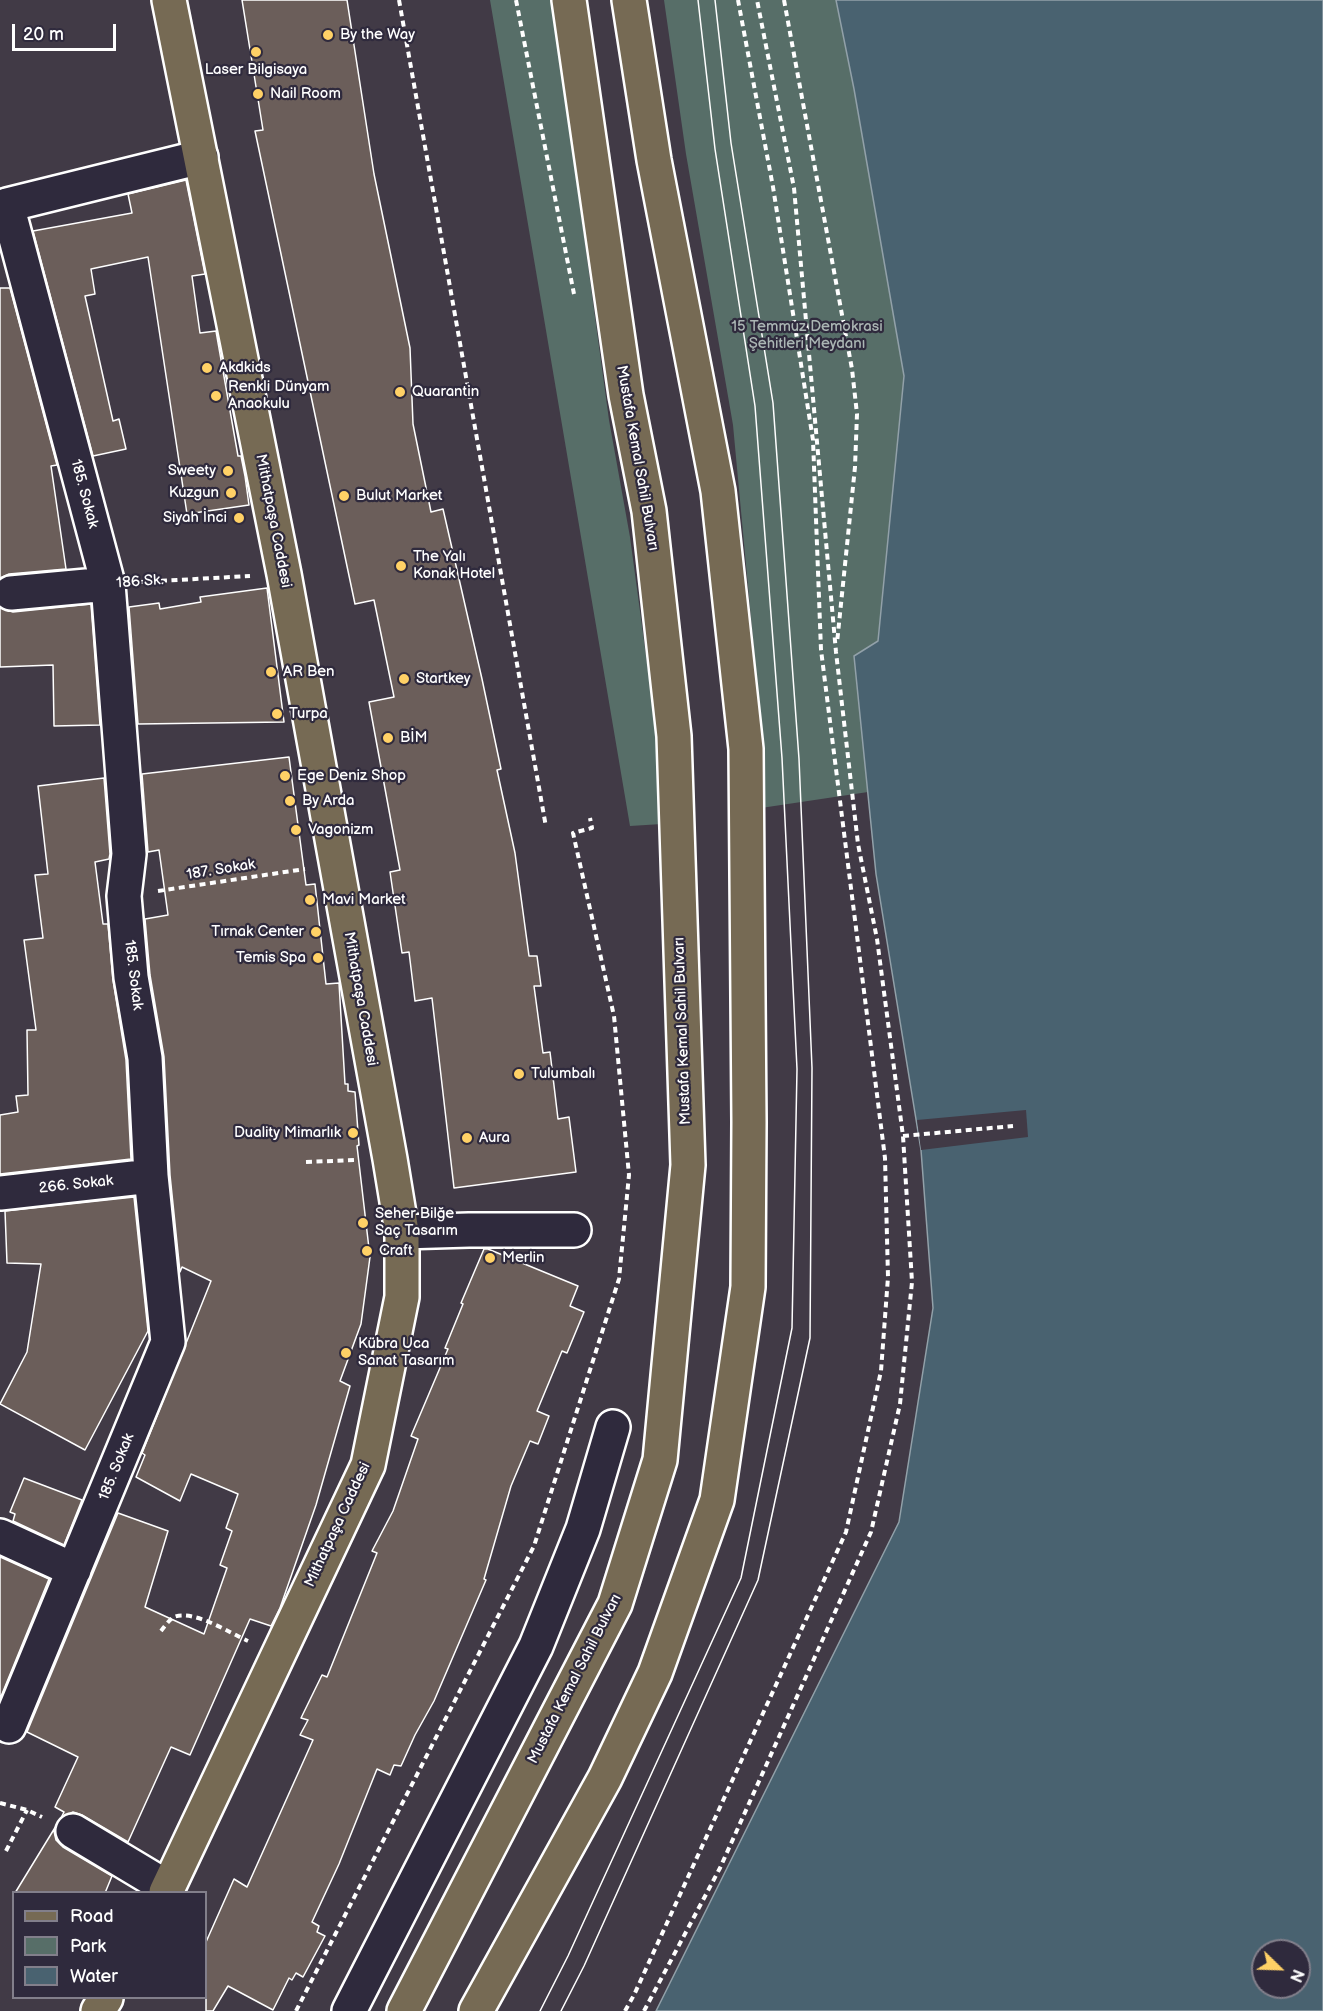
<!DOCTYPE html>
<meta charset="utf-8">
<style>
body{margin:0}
#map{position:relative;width:1323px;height:2011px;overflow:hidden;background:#413a46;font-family:"Balsamiq Sans",sans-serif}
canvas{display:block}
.legend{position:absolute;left:12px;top:1891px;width:195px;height:108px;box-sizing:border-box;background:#2f2a3d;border:2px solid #827f8b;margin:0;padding:8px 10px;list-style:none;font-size:18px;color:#fff}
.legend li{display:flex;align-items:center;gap:12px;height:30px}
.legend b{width:30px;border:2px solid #827f8b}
.north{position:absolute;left:1251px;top:1939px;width:60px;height:60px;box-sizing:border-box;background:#2f2a3d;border:2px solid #827f8b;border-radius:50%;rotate:113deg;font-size:16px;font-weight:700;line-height:24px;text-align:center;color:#fff}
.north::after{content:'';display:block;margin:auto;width:21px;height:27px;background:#ffd166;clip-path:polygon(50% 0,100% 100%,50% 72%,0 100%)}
.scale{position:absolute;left:12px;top:24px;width:104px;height:27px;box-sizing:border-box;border:3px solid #fff;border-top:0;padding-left:8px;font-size:18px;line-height:21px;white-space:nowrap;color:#fff;-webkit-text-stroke:4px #2f2a3d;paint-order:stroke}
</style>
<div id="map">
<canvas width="1323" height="2011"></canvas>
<ul class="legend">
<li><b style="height:8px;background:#766a54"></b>Road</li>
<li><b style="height:16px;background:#576e68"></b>Park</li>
<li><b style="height:16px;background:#496270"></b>Water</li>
</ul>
<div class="north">N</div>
<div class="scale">20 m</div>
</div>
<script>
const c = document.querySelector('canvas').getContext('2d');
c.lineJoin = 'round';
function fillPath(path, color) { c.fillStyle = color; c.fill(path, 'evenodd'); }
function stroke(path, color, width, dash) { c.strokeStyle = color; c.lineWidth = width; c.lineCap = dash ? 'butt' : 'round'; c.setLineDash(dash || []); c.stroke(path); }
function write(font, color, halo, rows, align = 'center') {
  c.font = font + ' "Balsamiq Sans",sans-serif'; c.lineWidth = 4.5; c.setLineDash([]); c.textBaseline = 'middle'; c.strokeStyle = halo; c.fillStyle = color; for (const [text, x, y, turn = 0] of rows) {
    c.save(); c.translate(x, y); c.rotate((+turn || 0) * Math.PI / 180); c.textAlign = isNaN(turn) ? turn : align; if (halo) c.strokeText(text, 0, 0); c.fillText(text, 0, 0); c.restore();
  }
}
fillPath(new Path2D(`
 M490,0H552L609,420L630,537L659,752L662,824L630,826Z
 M664,0H836L854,89L904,376L878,641L855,656L868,792L761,808L762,737L733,425L686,154Z`), '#576e68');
const water = new Path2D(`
 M836,0H1323V2011H656L899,1522L933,1308L921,1150L876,874L854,656L878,641L904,376L854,89ZM1263,1951H1299V1987H1263Z`);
fillPath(water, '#496270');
stroke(water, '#92a1a9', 1.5);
fillPath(new Path2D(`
 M1026,1110L1028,1137L921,1150L917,1120Z`), '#413a46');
const building = new Path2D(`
 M242,0H347L374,174L410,348L413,424L431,512L443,509L482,679L501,769L497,770L515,853L529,956H537L541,986H534L543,1053L550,1052L558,1119L569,1117L576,1172L454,1188L432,998L415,1001L409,952L402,953L390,872L400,870L369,702L394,697L374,600L355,604L255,131L263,130Z
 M186,180L205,274L192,276L200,333L216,331L238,456H241L245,476L249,505L187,514L148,257L91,269L95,294L85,296L113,421L119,419L126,449L93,456L33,231L132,213L128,194Z
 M0,288H10L57,465L51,466L66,569L9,574L0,578Z
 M267,588L284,722L138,724L129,607L159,603L160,609L201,602L200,597Z
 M91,604L100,725L54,726L53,665L0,667V608L13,612Z
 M289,757L306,885L315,884L326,984L339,983L345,1084H348V1091L355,1092L359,1145L357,1146L370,1257L361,1324L340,1381L350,1386L316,1505L280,1608L271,1626L250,1619L190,1755L171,1747L128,1842L82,1815L73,1812L61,1818L64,1812L55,1807L78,1757L27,1732L118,1513L168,1531L145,1607L204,1634L227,1568L220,1565L232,1531L226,1528L238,1494L191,1474L180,1501L136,1477L145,1455L142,1453L211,1281L182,1267L180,1272L170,1175L164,1057L150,975L145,919L168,915L159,850L148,852L142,774Z
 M104,778L110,854L109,859L95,862L103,924H108L113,980L126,1060L131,1159L0,1174V1115L18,1112L16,1096L28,1095L27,1030H36L24,940L43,938L35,875L48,874L38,786Z
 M134,1197L148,1331L85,1450L0,1404L27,1352L41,1264L7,1263L5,1211Z
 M484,1249H488L578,1286L570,1306L584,1312L567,1353L562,1351L537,1411L549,1416L538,1444L530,1441L511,1486L484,1579L486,1580L434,1701L415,1735L401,1766L394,1765L390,1775L377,1769L339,1864L312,1922L319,1926L317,1932L325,1936L303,1977L296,1973L292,1980L289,1978L273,2010L228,1986L213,2011H206V1942L234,1879L247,1887L313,1740L300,1735L308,1720L301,1718L322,1675L327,1677L377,1553L372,1551L393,1511L418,1439L411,1436L448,1349L445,1348L463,1304L461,1303Z
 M24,1478L82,1500L64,1545L13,1521L15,1514L10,1512Z
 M0,1557L49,1579L0,1699Z
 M56,1826L54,1831L56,1840L63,1847L112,1876L105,1893H15Z`);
fillPath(building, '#6b5e5a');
stroke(building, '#fff', 1.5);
const minor = new Path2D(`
 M11,593L108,584
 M0,1193L151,1176
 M402,1232L469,1230H574
 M0,1536L74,1570
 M9,1726L168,1342L151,1176L145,1058L131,977L124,896L129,854L108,584L7,205L201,157
 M73,1831L168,1888
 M349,2011L536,1646L583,1529L613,1427`);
const major = new Path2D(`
 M166,1892L368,1465L402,1297V1232L390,1159L284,574L169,0
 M98,2011L106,1998
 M404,2011L615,1604L660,1460L688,1165L674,736L649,511L626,395L569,0
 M476,2011L605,1778L655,1673L717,1500L748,1287L749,1122L746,749L718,491L654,160L629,0`);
stroke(minor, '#fff', 38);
stroke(major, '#fff', 38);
stroke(new Path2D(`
 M399,0L546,827
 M516,0L574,294
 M784,0L852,369L857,414L855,467L837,643
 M140,582L250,576
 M158,891L305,869
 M903,1136L1013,1126
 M306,1162L356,1160
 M161,1631C165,1626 169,1620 174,1617C193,1609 230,1633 248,1641
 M0,1803L27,1810L42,1817
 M6,1851L27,1810
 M296,2011L534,1546L619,1279L629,1175L614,1016L573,833L592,828L590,818
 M625,2011L634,1995L846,1532L881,1371L888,1277L885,1158L821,650L813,440L773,187L738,0
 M644,2011L720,1868L871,1532L900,1404L912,1282L903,1136L877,939L858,844L836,652L794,188L757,0`), '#fff', 4, [6, 4.5]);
stroke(minor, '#2f2a3d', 33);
stroke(major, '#766a54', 33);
stroke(new Path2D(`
 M540,2011L568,1956L741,1578L792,1328L797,1069L782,758L755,406L715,149L698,0
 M561,2011L584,1966L758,1580L810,1338L812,1068L799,759L773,403L731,143L715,0`), '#fff', 1.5);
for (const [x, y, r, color] of [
 [328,35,6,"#ffd166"],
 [256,52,6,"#ffd166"],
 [258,94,6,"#ffd166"],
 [207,368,6,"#ffd166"],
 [400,392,6,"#ffd166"],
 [216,396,6,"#ffd166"],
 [228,471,6,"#ffd166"],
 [231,493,6,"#ffd166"],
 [344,496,6,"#ffd166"],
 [239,518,6,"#ffd166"],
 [401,566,6,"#ffd166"],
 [271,672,6,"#ffd166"],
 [404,679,6,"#ffd166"],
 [277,714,6,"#ffd166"],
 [388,738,6,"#ffd166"],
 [285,776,6,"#ffd166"],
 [290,801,6,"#ffd166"],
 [296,830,6,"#ffd166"],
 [310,900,6,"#ffd166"],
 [316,932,6,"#ffd166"],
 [318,958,6,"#ffd166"],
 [519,1074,6,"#ffd166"],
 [353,1133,6,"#ffd166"],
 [467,1138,6,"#ffd166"],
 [363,1223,6,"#ffd166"],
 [367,1251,6,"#ffd166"],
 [490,1258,6,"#ffd166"],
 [346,1353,6,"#ffd166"]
]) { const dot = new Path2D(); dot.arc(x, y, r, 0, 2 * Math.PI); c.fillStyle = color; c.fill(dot); stroke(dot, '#2f2a3d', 2); }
write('15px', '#fff', '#2f2a3d', [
 ["By the Way",340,35],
 ["Laser Bilgisaya",256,70,"center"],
 ["Nail Room",270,94],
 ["Akdkids",219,368],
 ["Renkli Dünyam",228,387],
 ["Anaokulu",228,404],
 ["Quarantin",412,392],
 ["Sweety",216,471,"right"],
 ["Kuzgun",219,493,"right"],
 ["Bulut Market",356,496],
 ["Siyah İnci",227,518,"right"],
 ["The Yalı",413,557],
 ["Konak Hotel",413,574],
 ["AR Ben",283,672],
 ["Startkey",416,679],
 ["Turpa",289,714],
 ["BİM",400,738],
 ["Ege Deniz Shop",297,776],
 ["By Arda",302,801],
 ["Vagonizm",308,830],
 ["Mavi Market",322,900],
 ["Tırnak Center",304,932,"right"],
 ["Temis Spa",306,958,"right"],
 ["Tulumbalı",531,1074],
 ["Duality Mimarlık",341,1133,"right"],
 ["Aura",479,1138],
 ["Seher Bilğe",375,1214],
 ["Saç Tasarım",375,1231],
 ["Craft",379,1251],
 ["Merlin",502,1258],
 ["Kübra Uca",358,1344],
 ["Sanat Tasarım",358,1361]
], 'left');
write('15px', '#abb6b4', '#2f2a3d', [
 ["15 Temmuz Demokrasi",807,327],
 ["Şehitleri Meydanı",807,344]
]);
write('15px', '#fff', '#2f2a3d', [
 ["Mustafa Kemal Sahil Bulvarı",637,458,80],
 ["185. Sokak",84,494,75],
 ["Mithatpaşa Caddesi",273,521,79],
 ["186 Sk.",140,582,-4],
 ["187. Sokak",221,870,-9],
 ["185. Sokak",133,975,83],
 ["Mithatpaşa Caddesi",360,999,80],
 ["Mustafa Kemal Sahil Bulvarı",683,1031,-92],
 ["266. Sokak",76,1185,-6],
 ["185. Sokak",117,1467,-68],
 ["Mithatpaşa Caddesi",338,1525,-65],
 ["Mustafa Kemal Sahil Bulvarı",575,1679,-63]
]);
</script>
